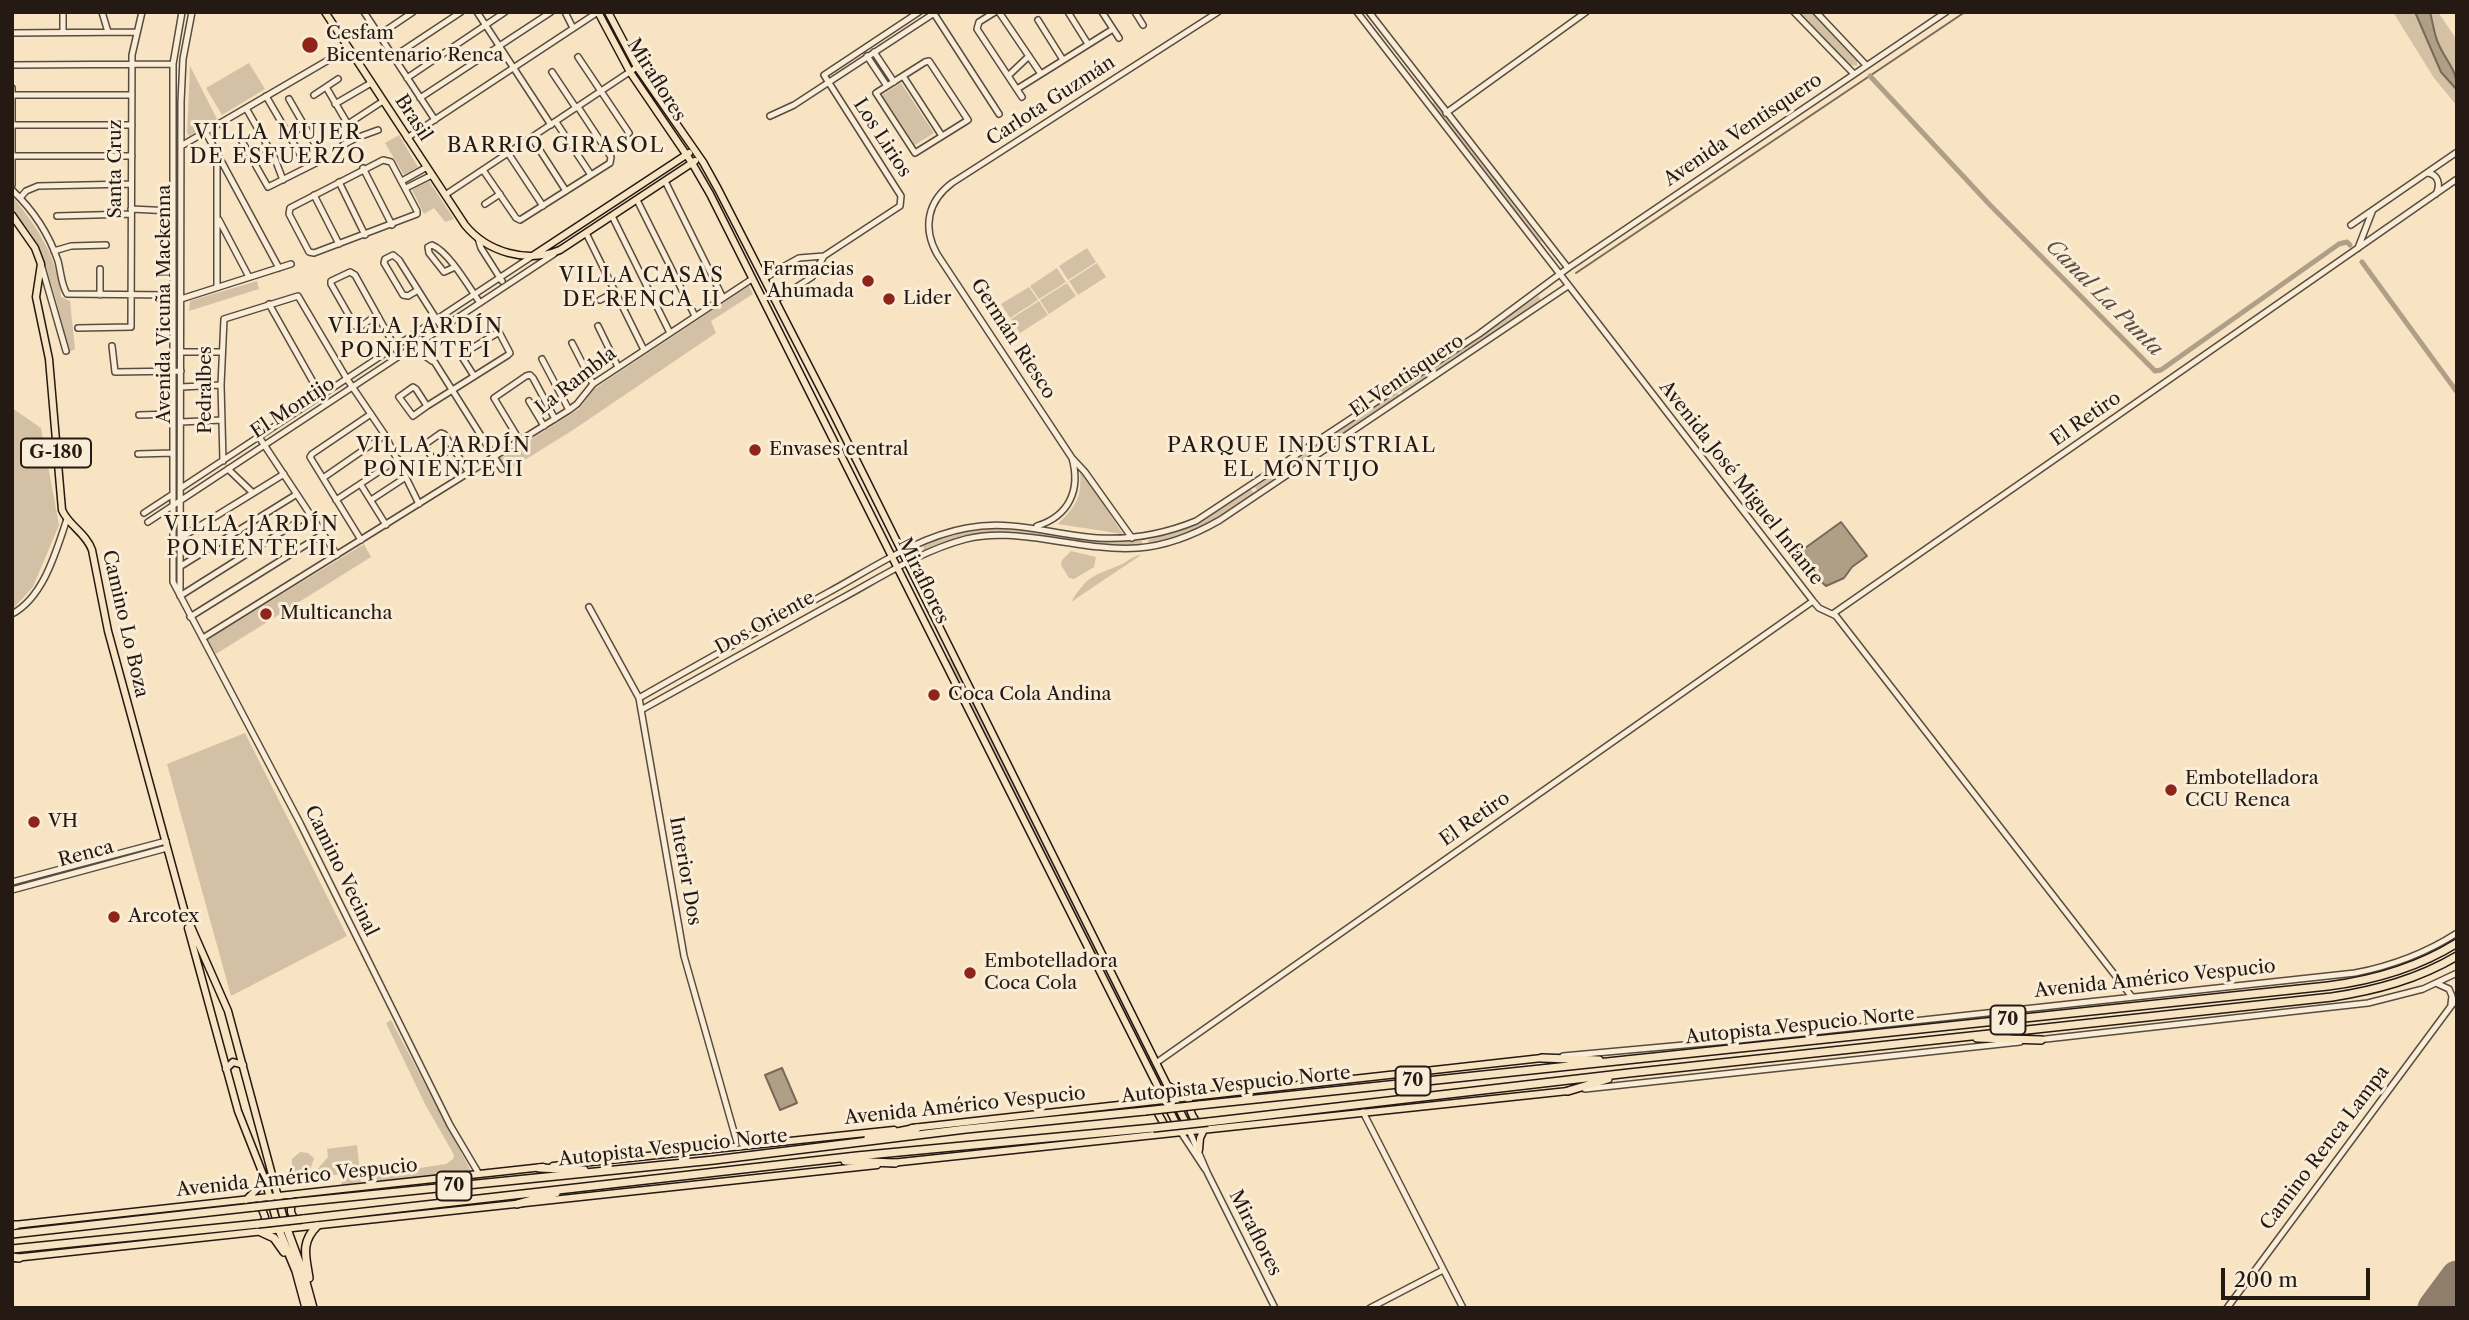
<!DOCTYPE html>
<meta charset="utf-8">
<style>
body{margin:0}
#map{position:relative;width:2469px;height:1320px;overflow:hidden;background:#f8e4c3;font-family:"Libre Caslon Text",serif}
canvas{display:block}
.frame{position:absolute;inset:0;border:14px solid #241913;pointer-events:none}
.scale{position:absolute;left:2221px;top:1268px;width:149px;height:32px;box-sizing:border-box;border:4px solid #241913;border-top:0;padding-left:9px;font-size:21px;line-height:24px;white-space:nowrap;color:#241913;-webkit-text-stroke:5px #faedd8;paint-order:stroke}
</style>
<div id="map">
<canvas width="2469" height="1320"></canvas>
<div class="frame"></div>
<div class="scale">200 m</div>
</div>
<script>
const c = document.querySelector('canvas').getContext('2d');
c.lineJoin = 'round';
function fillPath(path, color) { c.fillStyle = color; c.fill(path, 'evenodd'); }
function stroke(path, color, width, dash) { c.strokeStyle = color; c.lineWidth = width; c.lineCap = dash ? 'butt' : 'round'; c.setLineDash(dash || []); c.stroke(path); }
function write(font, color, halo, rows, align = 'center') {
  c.font = font + ' "Libre Caslon Text",serif'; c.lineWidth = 6; c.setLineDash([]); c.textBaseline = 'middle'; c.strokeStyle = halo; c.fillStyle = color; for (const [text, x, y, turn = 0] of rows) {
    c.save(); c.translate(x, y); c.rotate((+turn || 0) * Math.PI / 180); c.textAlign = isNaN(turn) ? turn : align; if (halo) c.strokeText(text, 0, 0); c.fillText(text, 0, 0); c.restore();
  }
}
fillPath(new Path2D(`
 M1797,12H1812L1857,59V66L1850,65Z
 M2393,12H2438L2457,40V106L2434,78Z
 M249,63L265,89L222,115L206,88Z
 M190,66L217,119L189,136L187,133Z
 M901,83L934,133L915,145L882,95Z
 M1433,102H1435L1542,242H1538L1432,106Z
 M399,135L418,167L404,175L385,143Z
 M429,181L454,219L445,222L434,208L424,214L412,190Z
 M12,196C37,227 58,257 61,297L70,301L75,349L69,352C59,314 52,273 33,238C23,219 12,220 12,196Z
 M1087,248L1096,262L1068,280L1059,266Z
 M1097,263L1106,277L1078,295L1069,281Z
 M1057,268L1066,282L1039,299L1030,286Z
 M257,281L259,289L189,311L190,301Z
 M1067,283L1076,296L1049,314L1040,300Z
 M749,286L753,294L711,321L716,333L573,430L507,471L500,459L579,409L594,389Z
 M1029,287L1038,300L1010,318L1001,304Z
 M1538,296L1542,302L1404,395L1400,389Z
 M1039,301L1048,315L1020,333L1011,319Z
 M1397,392L1400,397L1258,492L1255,487Z
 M12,408L41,428L59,525L33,587L12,610Z
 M1080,470L1123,534L1058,524C1077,505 1082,497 1080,470Z
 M1251,489L1254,494L1216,519L1185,535L1149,545L1148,540C1191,527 1214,514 1251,489Z
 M1012,527L1092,541H1142V547L1091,546L1012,533L967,536L925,551L922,545C952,534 980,528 1012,527Z
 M364,544L371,557L216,654L207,640Z
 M1071,551L1096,557L1094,567L1074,579L1069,578L1061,565L1062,560Z
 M1141,555L1071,602C1088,575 1093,576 1120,565C1129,561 1132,556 1141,555Z
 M952,658L1170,1097L1165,1098L947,660Z
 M245,733L347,936L231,996L167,764Z
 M391,1020L472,1173L373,1181L372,1170L386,1169L392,1172L446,1164L453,1159L454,1155L425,1104L386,1023Z
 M357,1145L361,1182L341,1185L345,1174L300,1178L292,1170V1159L300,1152L308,1153L314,1158L310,1170L314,1173L328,1157L327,1149Z`), '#d4c1a5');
const water = new Path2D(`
 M2415,12H2430C2433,23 2434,35 2439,45C2447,63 2457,69 2457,90L2441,72Z
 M1841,522L1867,556L1852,567L1844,578L1826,586L1815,576L1801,551Z
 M782,1068L797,1103L780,1110L765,1075Z`);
fillPath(water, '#b09f87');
stroke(water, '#786959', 2);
stroke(new Path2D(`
 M1576,273L1965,12`), '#786959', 2);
stroke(new Path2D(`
 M1870,76L1990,205L2155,371L2161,370L2339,244L2347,242L2350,245
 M2362,262L2457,392`), '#b09f87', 5);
stroke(new Path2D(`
 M2434,1308L2457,1277`), '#8e7e6b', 33);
const minor = new Path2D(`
 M102,12L108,32
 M182,12L173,64V582L300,823L450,1125L479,1174
 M364,12L435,120
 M477,12L551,125
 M565,12L573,28
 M933,12L999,114
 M995,12L979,22L977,29L1022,97
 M999,12L1041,74
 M1068,12L1088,44
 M1102,12L1119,38
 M1135,12L1143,25
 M1357,12L1813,601L1819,608L1836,616L2132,997
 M1369,12L1568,268
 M1794,12L1853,73
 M1816,12L1866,65
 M1038,20L1063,60
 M63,32V12
 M12,33L136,32
 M379,35L413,12
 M874,52L894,82
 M867,56L887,86
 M393,57L461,12
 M578,57L629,133
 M929,61L968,120L915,153L876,93L925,62Z
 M12,65L173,64
 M552,72L576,108
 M903,76L942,136
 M1008,76L1029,56
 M407,78L505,12
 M338,79L326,87L356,138L343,145
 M12,88V185
 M1017,89L1113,29
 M12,95H132
 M314,95L326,87
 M266,96L301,156
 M420,98L551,12
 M335,104L371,83
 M246,108L275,159L283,180
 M1446,113L1586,12
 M770,116L794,105L936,12
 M556,122L591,175
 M348,124L383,101
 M13,125H132
 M205,131L279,268
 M288,135L305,125
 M239,136L268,187L322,160L323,158L289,99
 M356,138L378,130
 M407,138L598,12
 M532,138L566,191
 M181,146L349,48
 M508,153L543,206
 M250,155L267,146
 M13,156H132
 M383,160L391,162L417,211V214L314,253L309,252L289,214L290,208Z
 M363,168L392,225
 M483,170L516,218L520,220L610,163L611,157L578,107
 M2427,173C2438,174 2441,184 2436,194
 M402,181L427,167
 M665,181L723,298
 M339,182L365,235
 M406,188L432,175
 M12,190C33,210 49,234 58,261C61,272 61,284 67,294L171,295
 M314,195L339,244
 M445,195L637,67
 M20,198L26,191L38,186L131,184
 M637,200L695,316
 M485,204L500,194
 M131,209L172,211
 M57,216L131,214
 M612,216L670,333
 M219,220L249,277
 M2351,225L2457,152
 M586,233L644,350
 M478,238L481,248L502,281
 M2358,248L2372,212
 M54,251L71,246L106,245
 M41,264L66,351
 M455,267L444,272L429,253L428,247L432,245C449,252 469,287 480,303
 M781,268L799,258L824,256
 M100,269V295
 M764,279L778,270
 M217,287V156
 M795,288L812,277L824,256L900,206L901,196L824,75L919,12
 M418,290L408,296L403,295L384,263L385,259L393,255L399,260L442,328
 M181,299L291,264
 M600,300L615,292
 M775,300L791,291
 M269,304L321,396
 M377,315L360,327L355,326L331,284V281L350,272L355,275L400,356
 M598,326L618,367
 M78,328L131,327L132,55L142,12
 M412,337L425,356L432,361
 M420,339L502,469
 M572,343L593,384
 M112,346L115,372L181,371
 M181,352H222
 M542,359L569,410
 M181,387L221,385
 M413,387L416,389L427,406L413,416L399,397Z
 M529,401L544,426
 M427,406L508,355L510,353L499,332L464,353L462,357L474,376
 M139,415L173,414
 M181,422L222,420
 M259,437L337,555
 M520,441L494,398L526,376L530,375L533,378L555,419
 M453,448L433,459L424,445L441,433L444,434L469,473
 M138,454L173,453
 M223,461L221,385L224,319L298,296L347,379L385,435L419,504
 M228,469L253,493
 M323,478L385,435
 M361,485L386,525
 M181,488L534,255
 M336,500L398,459
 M371,500L406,477
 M144,513L173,494
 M148,522L554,254
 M1037,526C1069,516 1081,490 1072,458
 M182,537L284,474
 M1132,538L1085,472L1072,458L937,254C922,227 928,201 952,183L1218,12
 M361,540L310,457L312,454L371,414
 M181,566L297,494
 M180,592L181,102L183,59L192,12
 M180,596L310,514
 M589,607L639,698L684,956L738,1146
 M1834,613L2457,179
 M12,614C44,597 56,551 67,519
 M190,617L323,534
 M203,638L569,410L577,404L593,384L752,279
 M639,698C702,662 765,627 829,592C873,568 917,537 967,528C1013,519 1054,535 1098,538C1133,540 1164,534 1196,521L1479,334L1568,268L1946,12
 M641,710C706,674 771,638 837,601C878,579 920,551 966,539C993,532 1022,536 1050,540C1120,551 1156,557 1220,520L1568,286
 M12,882L166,841
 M12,890L167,848
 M2438,984L2449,989L2452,996L2451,1004
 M2037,1040L2368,1003L2423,989L2457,973
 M1563,1056L1739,1040L2355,973C2391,966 2426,953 2457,933
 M1156,1063L1813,601
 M1585,1089L2020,1042
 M1363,1112L1463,1308
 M1189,1130L1207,1172L1275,1308
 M1180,1131L1205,1169
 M1370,1308L1443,1270
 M2227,1308L2457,998`);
const major = new Path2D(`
 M325,12L465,225C487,252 527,264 560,250L695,161
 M598,12L630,72L692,163L710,194L1178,1127
 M608,12L637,67L703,162L718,189L832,411L1188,1127
 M12,215L35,248L41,264L36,297L49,359L62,510C69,526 86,533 92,550L108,631L185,913L228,1011L285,1223
 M534,255L689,153
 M188,928L238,1111L264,1177L278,1226
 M226,1069L233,1062L243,1065
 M1167,1085L1189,1098C1188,1110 1194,1123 1205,1128L1200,1138L1199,1150
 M1155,1108L1164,1124V1130
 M912,1128L1542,1058
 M891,1163L1568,1091
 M553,1166L894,1130
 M246,1200L257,1189L264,1177
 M291,1200V1212L296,1223
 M260,1204L265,1217L264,1227
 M14,1225L543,1167
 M14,1258L877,1165`);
const highway = new Path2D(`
 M1977,1038L2041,1040
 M1542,1058L1599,1060
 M1568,1091L1608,1079
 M1199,1105L2328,986C2375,980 2417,968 2457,943
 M1208,1122L1629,1073L2332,997C2377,990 2418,979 2457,956
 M868,1138L917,1128
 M845,1161L895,1163
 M539,1168L584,1170
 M299,1202L714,1160L966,1129L1145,1111
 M517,1204L556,1193
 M303,1219L857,1156L1153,1128
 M12,1226L16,1225
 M287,1229L304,1275L313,1308
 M279,1230L296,1271L306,1308
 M261,1232L274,1238L284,1252
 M12,1234L254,1207
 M12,1249L258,1224
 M12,1257L19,1258
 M309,1278C306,1257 300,1243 317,1226`);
stroke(minor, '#594c3f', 8);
stroke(major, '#241913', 9);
stroke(highway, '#241913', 10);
stroke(minor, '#faedd8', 5);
stroke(major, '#f8e4c3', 6);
stroke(highway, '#f8e4c3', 7);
const highwayBridge = new Path2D(`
 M1145,1111L1199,1105
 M1153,1128L1208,1122
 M254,1207L299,1202
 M258,1224L303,1219`);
stroke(highwayBridge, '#241913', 10, []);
stroke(highwayBridge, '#f8e4c3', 7);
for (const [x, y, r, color] of [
 [310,45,9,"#8f2418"],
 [868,281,7,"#8f2418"],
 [889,299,7,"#8f2418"],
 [755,450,7,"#8f2418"],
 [266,614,7,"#8f2418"],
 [934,695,7,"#8f2418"],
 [2171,790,7,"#8f2418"],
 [34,822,7,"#8f2418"],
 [114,917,7,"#8f2418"],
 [970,973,7,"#8f2418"]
]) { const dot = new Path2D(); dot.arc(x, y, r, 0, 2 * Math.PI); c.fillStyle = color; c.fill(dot); stroke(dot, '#faedd8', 2.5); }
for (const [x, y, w] of [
 [56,453,70],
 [2008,1020,35],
 [1413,1081,35],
 [454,1186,35]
]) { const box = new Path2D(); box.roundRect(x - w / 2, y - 14.5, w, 29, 5); c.fillStyle = '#faedd8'; c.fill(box); stroke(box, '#241913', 2); }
write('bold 18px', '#241913', null, [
 ["G-180",56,453],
 ["70",2008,1020],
 ["70",1413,1081],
 ["70",454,1186]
]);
write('19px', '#241913', '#faedd8', [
 ["Cesfam",326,34],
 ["Bicentenario Renca",326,56],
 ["Farmacias",854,270,"right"],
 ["Ahumada",854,292,"right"],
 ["Lider",903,299],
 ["Envases central",769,450],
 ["Multicancha",280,614],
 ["Coca Cola Andina",948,695],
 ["Embotelladora",2185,779],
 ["CCU Renca",2185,801],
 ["VH",48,822],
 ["Arcotex",128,917],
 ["Embotelladora",984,962],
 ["Coca Cola",984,984]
], 'left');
write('19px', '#241913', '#faedd8', [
 ["Miraflores",656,80,58],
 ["Carlota Guzmán",1051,101,-33],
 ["Brasil",413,118,57],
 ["Avenida Ventisquero",1743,130,-34],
 ["Los Lirios",882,138,57],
 ["Santa Cruz",116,169,-90],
 ["Avenida Vicuña Mackenna",165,304,-90],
 ["Germán Riesco",1013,339,57],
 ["El Ventisquero",1407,376,-34],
 ["La Rambla",576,381,-38],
 ["Pedralbes",206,390,-90],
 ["El Montijo",293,408,-33],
 ["El Retiro",2086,419,-35],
 ["Avenida José Miguel Infante",1741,483,52],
 ["Miraflores",923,581,64],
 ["Dos Oriente",765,623,-29],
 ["Camino Lo Boza",125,624,77],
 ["El Retiro",1475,819,-35],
 ["Renca",86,854,-15],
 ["Camino Vecinal",341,871,64],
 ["Interior Dos",685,871,80],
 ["Avenida Américo Vespucio",2155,979,-6],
 ["Autopista Vespucio Norte",1800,1026,-6],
 ["Autopista Vespucio Norte",1236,1085,-6],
 ["Avenida Américo Vespucio",965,1106,-6],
 ["Autopista Vespucio Norte",673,1148,-6],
 ["Camino Renca Lampa",2325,1148,-53],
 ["Avenida Américo Vespucio",297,1178,-6],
 ["Miraflores",1255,1233,63]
]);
c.letterSpacing = '2px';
write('21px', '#241913', '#faedd8', [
 ["VILLA MUJER",278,133],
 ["DE ESFUERZO",278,157],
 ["BARRIO GIRASOL",556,146],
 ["VILLA CASAS",642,276],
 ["DE RENCA II",642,300],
 ["VILLA JARDÍN",416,327],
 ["PONIENTE I",416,351],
 ["VILLA JARDÍN",444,446],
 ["PONIENTE II",444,470],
 ["PARQUE INDUSTRIAL",1302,446],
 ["EL MONTIJO",1302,470],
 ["VILLA JARDÍN",252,525],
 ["PONIENTE III",252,549]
]);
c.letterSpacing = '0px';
write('italic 21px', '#5c4f41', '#faedd8', [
 ["Canal La Punta",2104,298,45]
]);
</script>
